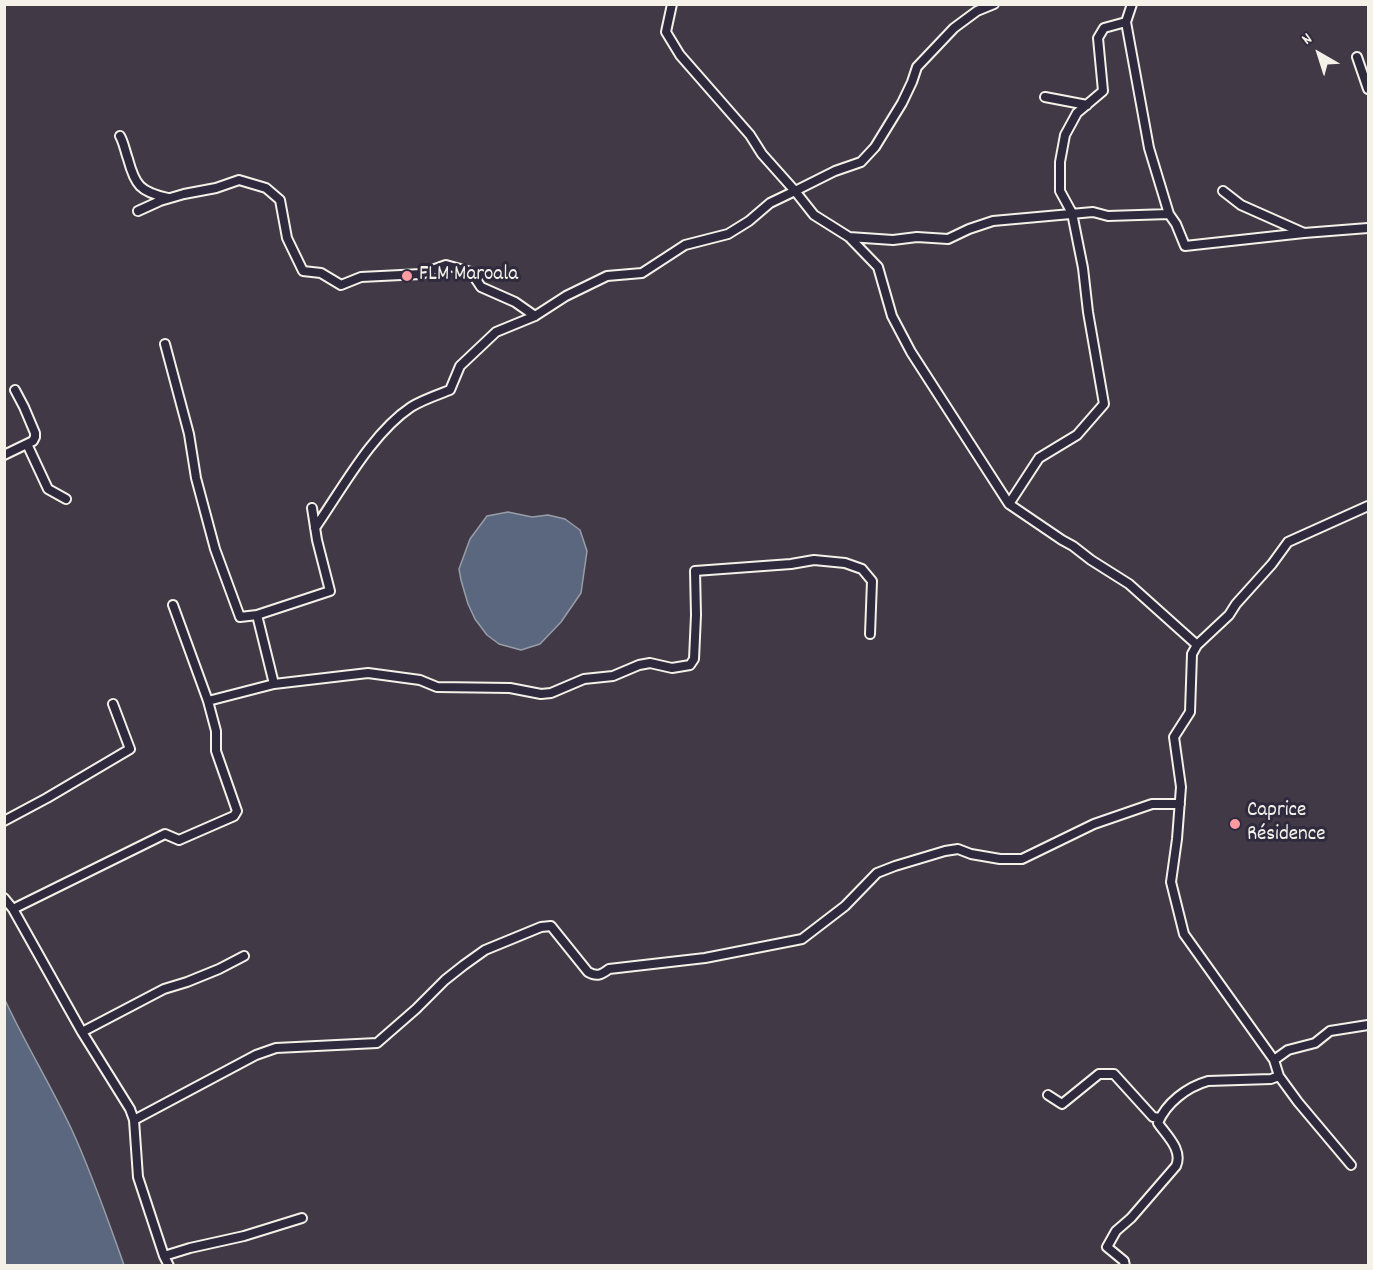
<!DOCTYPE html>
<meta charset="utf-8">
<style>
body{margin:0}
#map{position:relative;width:1373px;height:1270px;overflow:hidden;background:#413a46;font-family:Dekko,sans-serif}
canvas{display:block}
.frame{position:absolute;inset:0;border:6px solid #f4f1e8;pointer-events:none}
.north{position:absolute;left:1289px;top:24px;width:60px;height:60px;-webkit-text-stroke:4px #2f2a3d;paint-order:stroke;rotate:321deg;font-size:16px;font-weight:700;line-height:24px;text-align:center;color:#f4f1e8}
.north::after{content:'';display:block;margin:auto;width:21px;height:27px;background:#f4f1e8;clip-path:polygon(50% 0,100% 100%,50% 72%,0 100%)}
</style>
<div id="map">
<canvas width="1373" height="1270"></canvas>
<div class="frame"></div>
<div class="north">N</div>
</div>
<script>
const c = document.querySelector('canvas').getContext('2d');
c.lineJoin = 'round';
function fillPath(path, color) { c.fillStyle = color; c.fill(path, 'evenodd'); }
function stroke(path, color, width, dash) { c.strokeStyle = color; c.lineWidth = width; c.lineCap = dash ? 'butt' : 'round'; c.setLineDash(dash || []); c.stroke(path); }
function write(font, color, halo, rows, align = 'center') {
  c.font = font + ' Dekko,sans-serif'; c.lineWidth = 6; c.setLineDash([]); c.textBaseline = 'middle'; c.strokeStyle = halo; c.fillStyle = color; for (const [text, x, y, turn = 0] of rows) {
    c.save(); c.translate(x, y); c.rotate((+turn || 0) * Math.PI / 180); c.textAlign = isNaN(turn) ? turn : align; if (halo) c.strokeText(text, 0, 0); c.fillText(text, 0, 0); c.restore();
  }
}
const water = new Path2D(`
 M508,512L532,517L548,515L565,519L580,530L587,551L581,593L561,622L540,644L521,650L499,644L487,635L475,619L468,604L461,580L459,569L470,539L487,516Z
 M5,1000C25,1043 50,1084 71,1128C91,1171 108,1220 124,1265H5Z`);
fillPath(water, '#5a677e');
stroke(water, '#989ea8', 1.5);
const minor = new Path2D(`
 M672,4L666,32L680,55L750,135L762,154L795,191L835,171L861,162L875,147L902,103L912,82L917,67L954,28L977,11L994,4
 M1126,22L1149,148L1169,214
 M1357,57L1368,89
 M1045,97L1087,105
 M120,136C124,143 125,151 128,159C135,185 140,192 168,198
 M1223,191L1241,205L1304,233L1368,228
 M138,211L160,201L184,194L216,188L239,180L266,188L280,200L287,238L303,271L321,273L341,285L361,277L421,274L446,265L471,272L481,287L515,302L535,316
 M849,237L893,240L917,237L948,239L969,229L993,221L1093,212L1108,216L1169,214L1176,224L1185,246L1304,233
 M165,344L189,434L196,478L215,549L240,617L257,615
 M27,444L48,489L66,499
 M4,455L33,441L35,437V433L24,407L15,390
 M1009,504L1062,540L1073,546L1091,560L1129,584L1197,645
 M1368,506L1288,542L1272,564L1236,604L1229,615L1197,645L1192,654L1190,712L1174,737L1181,787L1177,839L1171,882L1184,934L1274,1060L1288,1050L1315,1043L1330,1031L1368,1025
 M315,528C342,489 372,433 411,407C422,400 437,395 450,390L460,366L496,332L535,316L566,296L607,276L642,273L685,245L728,234L749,221L770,203L795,191L814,215L849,237L878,267L892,316L911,352L1009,504L1039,458L1077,435L1104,404L1088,312L1083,268L1072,213L1060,191V162L1065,135L1077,113L1103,91L1098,38L1104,28L1126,22L1132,4
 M274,684L368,673L420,680L437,687L510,688L541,694L551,693L584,679L613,676L639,665L650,663L672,668L690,665L694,659L696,615L695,571L791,564L814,560L845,563L862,569L872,581L870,634
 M208,701L274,684L257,615L330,591L317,540L312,508
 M4,821L47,798L130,749L113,704
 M4,898L13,909L82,1032L130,1109L134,1120L138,1177L164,1256L169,1266
 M13,909L165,834L179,840L234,816L237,811L216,751V731L208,701L173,605
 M82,1032L164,989L187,982L219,969L244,956
 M1274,1060L1279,1076L1298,1102L1351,1165
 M1048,1095L1062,1104L1099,1074H1114L1153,1117L1160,1118
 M134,1120L256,1055L276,1048L377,1043L416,1009L445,980L464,965L485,950L541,927L551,926L588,972C597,977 601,975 609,969L705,958L802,939L845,906L877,873L895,866L945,851L958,849L971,854L1000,859H1022L1094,824L1152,804H1180
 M164,1256L190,1248L244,1236L302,1218
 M1125,1266L1124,1261L1107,1247L1116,1231L1131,1218L1176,1166C1183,1150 1167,1136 1158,1123C1166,1103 1187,1087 1208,1081L1271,1079L1279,1076`);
stroke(minor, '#f4f1e8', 12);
stroke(minor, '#2f2a3d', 8);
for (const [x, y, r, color] of [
 [407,276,6,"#ff9aa2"],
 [1235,824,6,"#ff9aa2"]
]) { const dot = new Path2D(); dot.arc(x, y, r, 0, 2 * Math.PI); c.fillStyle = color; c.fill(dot); stroke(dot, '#2f2a3d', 2); }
write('21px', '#f4f1e8', '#2f2a3d', [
 ["FLM Maroala",419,276],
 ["Caprice",1247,812],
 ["Résidence",1247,836]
], 'left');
</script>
